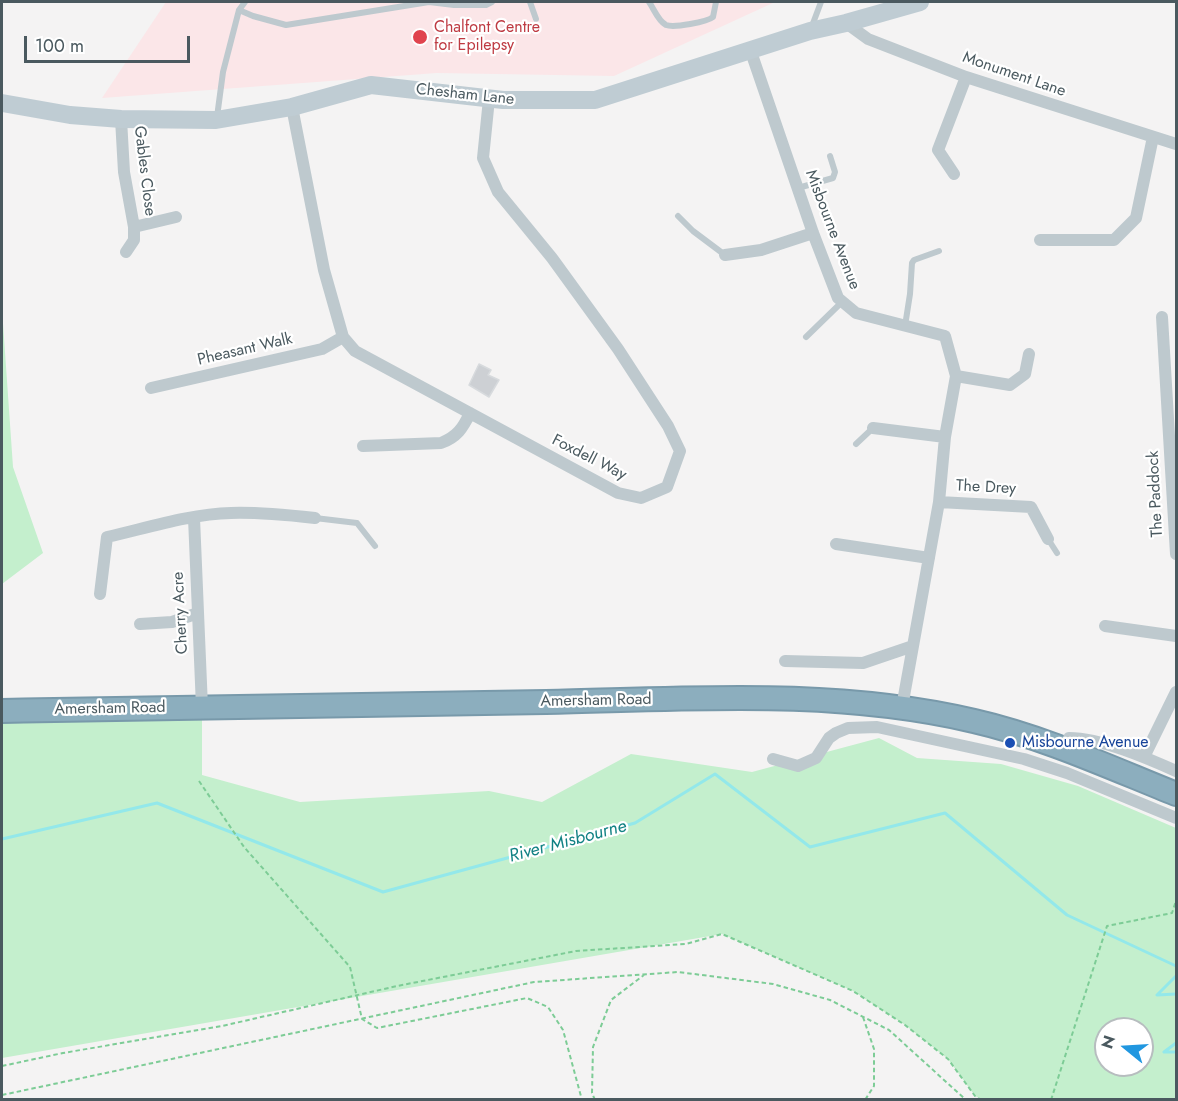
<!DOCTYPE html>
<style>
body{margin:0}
#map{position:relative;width:1178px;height:1101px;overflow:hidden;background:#f4f3f3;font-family:Jost,sans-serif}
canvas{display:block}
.frame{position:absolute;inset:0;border:3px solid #4a595f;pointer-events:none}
.north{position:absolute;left:1094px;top:1017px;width:60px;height:60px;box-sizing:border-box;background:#fff;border:2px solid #b7bdbf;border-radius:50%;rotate:288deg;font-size:16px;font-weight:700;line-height:24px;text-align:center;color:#4a595f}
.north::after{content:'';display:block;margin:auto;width:21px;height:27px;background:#2197e0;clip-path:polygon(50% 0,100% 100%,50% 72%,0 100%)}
.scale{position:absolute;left:24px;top:36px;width:166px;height:27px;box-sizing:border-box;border:3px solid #4a595f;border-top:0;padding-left:8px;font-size:18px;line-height:21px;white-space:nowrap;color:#4a595f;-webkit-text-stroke:4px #fff;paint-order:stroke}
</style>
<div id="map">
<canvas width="1178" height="1101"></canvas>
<div class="frame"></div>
<div class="north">N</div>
<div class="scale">100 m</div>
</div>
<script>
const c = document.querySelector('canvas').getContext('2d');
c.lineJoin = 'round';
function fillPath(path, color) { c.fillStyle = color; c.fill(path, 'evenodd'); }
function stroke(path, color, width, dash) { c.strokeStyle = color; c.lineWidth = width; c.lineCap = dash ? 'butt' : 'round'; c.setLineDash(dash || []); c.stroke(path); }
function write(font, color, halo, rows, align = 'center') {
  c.font = font + ' Jost,sans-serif'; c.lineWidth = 4.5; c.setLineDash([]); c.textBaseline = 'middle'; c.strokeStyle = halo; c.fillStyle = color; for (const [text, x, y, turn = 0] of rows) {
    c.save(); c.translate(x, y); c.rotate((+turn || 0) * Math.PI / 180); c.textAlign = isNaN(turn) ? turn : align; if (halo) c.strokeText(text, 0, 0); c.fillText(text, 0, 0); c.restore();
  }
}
fillPath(new Path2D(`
 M166,2H775L614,76L437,73L102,98Z`), '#fbe6e8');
fillPath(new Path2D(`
 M2,309L13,467L43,553L2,584Z
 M202,707V775L300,802L489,791L542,802L631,754L752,772L879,738L917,758L1001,764L1078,786L1176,828V1099H981L975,1096L948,1059L905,1025L853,991L722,934L2,1058V708ZM1106,1029H1142V1065H1106Z`), '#c4efcd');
stroke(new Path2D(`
 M2,839L157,803L383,892L635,823L715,774L810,847L945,813L1067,915L1176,966
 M1176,976L1157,995L1176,994
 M1176,1043L1164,1052H1176`), '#93e8ea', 3);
const building = new Path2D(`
 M479,364L491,370L488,375L499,380L489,397L469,385Z`);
fillPath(building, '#cdd0d4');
stroke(building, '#d7dadd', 1.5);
const highway = new Path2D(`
 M2,711C183,707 364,705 546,702C688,699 834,688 974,721C1044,737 1111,768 1176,794`);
stroke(highway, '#7899aa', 26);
stroke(new Path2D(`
 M199,781L244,847L350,967L362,1019L377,1028L527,998L548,1007L563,1030L582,1100
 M863,1017L874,1049V1086L865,1100
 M2,1066L63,1053L222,1026L397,986L576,951L686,944L722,934L853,991L905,1025L948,1059L975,1096L981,1100
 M2,1095L534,982L678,972L773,984L830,1000L889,1030L966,1100
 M595,1100L592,1093L593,1047L611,1000L644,975
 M1051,1100L1107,926L1172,913L1176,901`), '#7dcc96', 2, [4.5, 3]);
stroke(new Path2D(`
 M530,2L536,19
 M649,2C654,9 658,21 666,25C674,28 707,22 713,17L716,2
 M239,10L253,16L286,25L429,2L454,5H486L492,2
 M812,26L821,2
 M217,117L223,72L239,10L245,2
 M798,188L833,178L835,172L830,156
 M678,216L693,231L725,255
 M905,326L910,294L912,263L914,260L939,251
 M806,337L842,302
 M856,444L873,428
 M315,518L357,523L375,546
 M1048,539L1057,553`), '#bec9ce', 6);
stroke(new Path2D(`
 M846,23L868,39L966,77L1176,144
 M750,49L813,233L838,298L856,313L945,336L956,376L945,437L939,502L902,707
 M292,107L324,270L343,337L355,351L618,493L641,498L667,487L680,451L668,426L618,349L552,258L498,192L483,158L489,99
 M121,119L124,172L134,227V240L126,252
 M954,174L938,150L966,77
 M134,227L176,217
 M1040,240H1114L1136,218L1153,137
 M725,255L761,250L813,233
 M1162,317L1176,554
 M956,376L1010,385L1025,374L1029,354
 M151,388L322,349L343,337
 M873,428L945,437
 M363,446L441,443C457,437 463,428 470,413
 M939,502L1031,507L1048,539
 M194,518L202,707
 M836,544L929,558
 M100,594L107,537C147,528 190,514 231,513C259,512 287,515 315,518
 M140,624L172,622L198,613
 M1105,626L1176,636
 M785,661L863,663L913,646
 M1063,749L1069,738C1101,738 1147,758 1176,771
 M1144,757L1176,692
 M773,759L798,766L816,758L829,738L836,733L848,728L877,727L1024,759L1067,773L1176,818`), '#bec9ce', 12);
stroke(new Path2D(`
 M2,103L70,115L121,119L216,120L292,107L371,85L503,100H595L810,31L846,23L920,2`), '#bfccd3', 18);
stroke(highway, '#8caebe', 22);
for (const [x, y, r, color] of [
 [420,37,8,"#e0444e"],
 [1010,743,6,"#1a4fb4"]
]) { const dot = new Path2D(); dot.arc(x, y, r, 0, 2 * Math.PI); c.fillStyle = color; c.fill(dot); stroke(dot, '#fff', 2); }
write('16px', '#be3a42', '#fff', [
 ["Chalfont Centre",434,28],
 ["for Epilepsy",434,46]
], 'left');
write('16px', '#4a595f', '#fff', [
 ["Monument Lane",1014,75,19],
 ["Chesham Lane",465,95,6],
 ["Gables Close",144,171,83],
 ["Misbourne Avenue",832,230,69],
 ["Pheasant Walk",245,350,-13],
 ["Foxdell Way",589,458,27],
 ["The Drey",986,488,3],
 ["The Paddock",1156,494,-93],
 ["Cherry Acre",181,613,-93],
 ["Amersham Road",596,701,-1],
 ["Amersham Road",110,709,-1]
]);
write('16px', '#164399', '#fff', [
 ["Misbourne Avenue",1022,743]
], 'left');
write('italic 18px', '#128284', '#fff', [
 ["River Misbourne",568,842,-15]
]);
</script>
